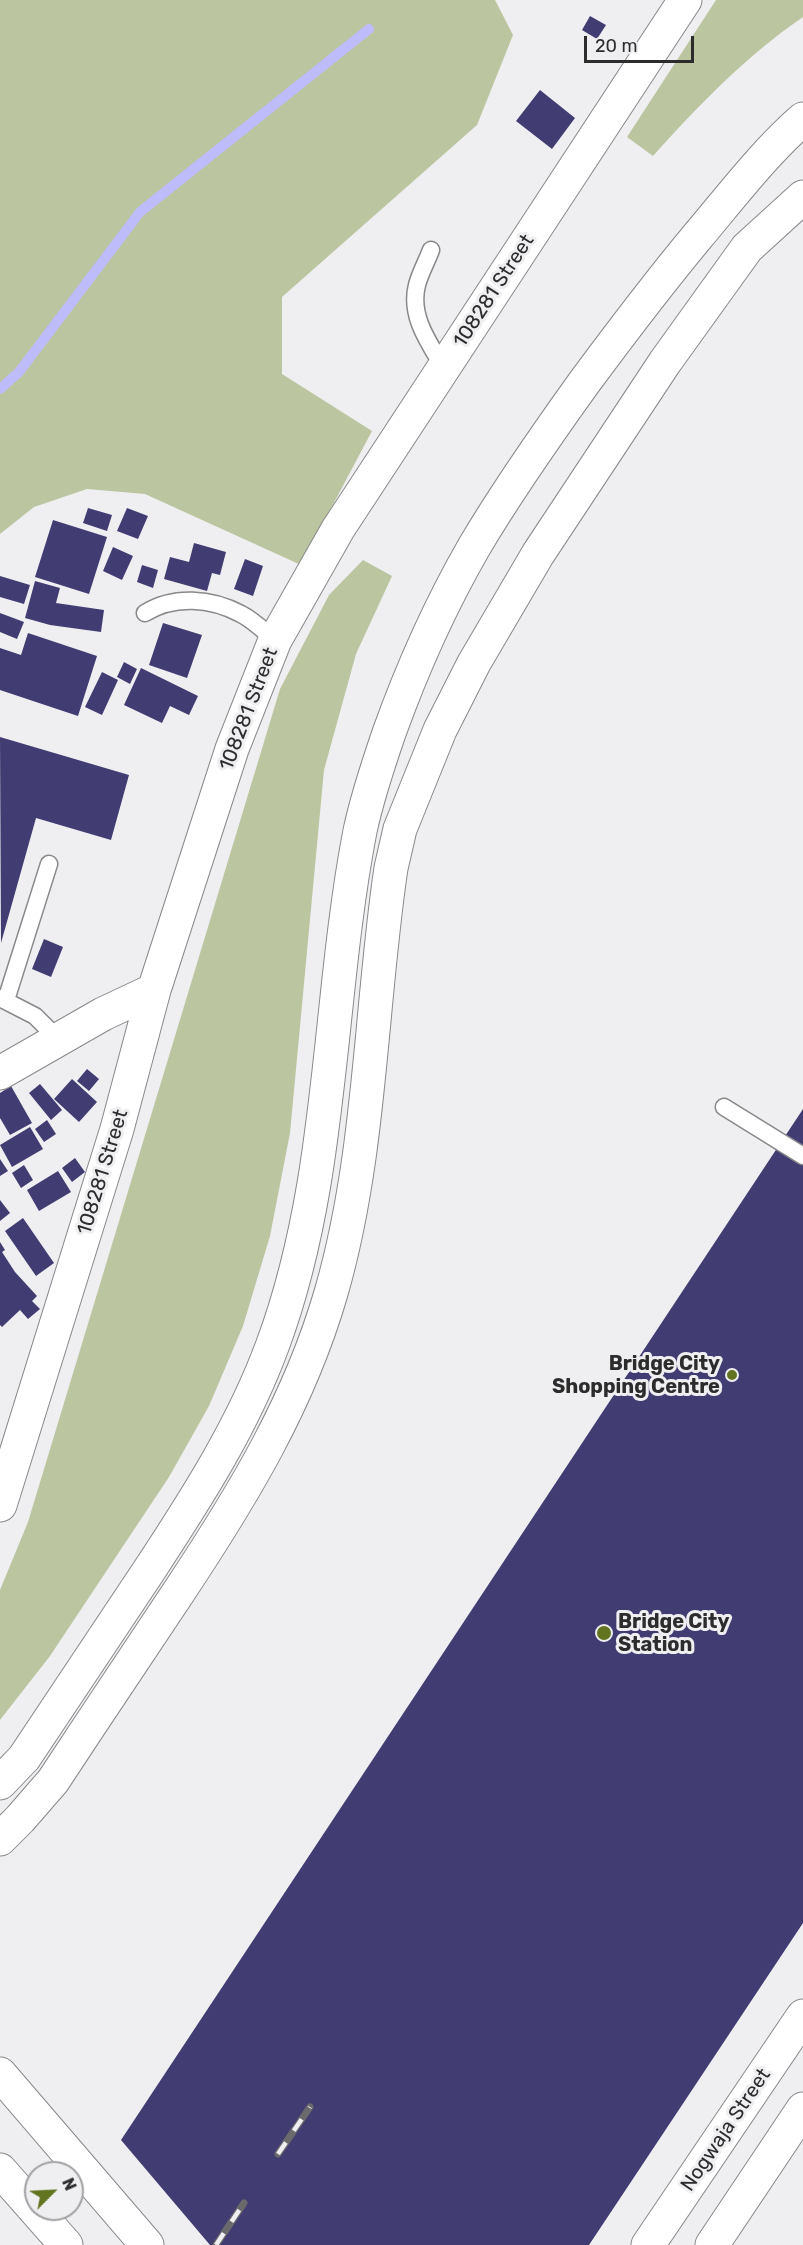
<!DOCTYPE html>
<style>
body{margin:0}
#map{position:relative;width:803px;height:2245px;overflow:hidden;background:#efeff2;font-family:Rubik,sans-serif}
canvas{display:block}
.north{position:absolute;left:24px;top:2161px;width:60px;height:60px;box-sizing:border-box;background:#efeff2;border:2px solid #a1a1a3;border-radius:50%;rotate:66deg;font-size:16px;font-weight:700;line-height:24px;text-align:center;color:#2c2c2d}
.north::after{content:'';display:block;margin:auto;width:21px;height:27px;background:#637421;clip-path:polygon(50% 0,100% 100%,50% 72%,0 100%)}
.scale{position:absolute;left:584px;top:36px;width:110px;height:27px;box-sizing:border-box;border:3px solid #2c2c2d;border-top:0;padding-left:8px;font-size:18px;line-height:21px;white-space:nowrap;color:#2c2c2d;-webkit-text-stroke:4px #efeff2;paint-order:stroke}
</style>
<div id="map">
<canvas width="803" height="2245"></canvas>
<div class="north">N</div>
<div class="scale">20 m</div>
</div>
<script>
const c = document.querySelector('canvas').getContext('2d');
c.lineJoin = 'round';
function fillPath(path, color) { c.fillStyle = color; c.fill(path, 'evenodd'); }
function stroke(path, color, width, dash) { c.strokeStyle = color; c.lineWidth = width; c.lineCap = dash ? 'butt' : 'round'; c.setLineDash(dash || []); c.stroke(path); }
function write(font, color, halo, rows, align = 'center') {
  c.font = font + ' Rubik,sans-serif'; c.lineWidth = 6; c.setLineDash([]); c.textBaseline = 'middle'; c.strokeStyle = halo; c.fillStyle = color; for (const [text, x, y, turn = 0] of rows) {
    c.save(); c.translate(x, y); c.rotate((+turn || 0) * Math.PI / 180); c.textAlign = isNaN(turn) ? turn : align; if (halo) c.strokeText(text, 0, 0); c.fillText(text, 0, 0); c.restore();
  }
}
fillPath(new Path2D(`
 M0,0H495L513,35L477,125L282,297V374L372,431L301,565L145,494L87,489L34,507L0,534Z
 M716,0H803V17C746,56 699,105 653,156L627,137Z
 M363,560L392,576L356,654L324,770L290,1133L270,1236L243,1326L209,1406L169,1477L50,1656L0,1720V1590L28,1522L280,689L329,595Z`), '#bbc59f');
stroke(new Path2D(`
 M0,389L19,372L140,212L369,29`), '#bebcfa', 10);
fillPath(new Path2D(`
 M590,16L606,25L597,39L582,30Z
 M540,90L575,118L552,149L516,121Z
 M88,508L112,515L107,531L83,523Z
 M127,508L148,516L138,539L117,531Z
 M53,520L107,537L89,594L35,577Z
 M194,543L226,552L220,575L212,573L207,591L164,579L170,557L189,562Z
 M113,547L133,556L122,580L103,571Z
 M245,559L263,566L253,596L234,589Z
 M142,565L158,570L153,588L137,582Z
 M0,576L30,585L24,604L0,597Z
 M35,581L60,588L56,603L104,610L101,632L50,625L25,618Z
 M0,613L24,622L17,639L0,632Z
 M163,623L202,635L187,678L149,665Z
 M28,633L97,656L78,716L0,690V648L21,655Z
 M124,662L137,669L130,684L117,677Z
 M141,668L198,696L189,715L170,706L162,723L124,705Z
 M102,672L118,680L102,715L85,707Z
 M0,737L129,775L111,840L36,818L1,943Z
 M44,939L63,947L51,977L32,969Z
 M87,1069L99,1079L89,1091L77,1081Z
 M72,1079L97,1102L79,1122L54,1099Z
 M40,1084L62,1110L51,1120L29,1093Z
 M11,1086L32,1123L10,1135L0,1118V1093Z
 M803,1109V1923L589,2245H210L121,2140Z
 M47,1120L56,1134L44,1142L35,1129Z
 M30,1127L43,1149L12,1167L0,1145Z
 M75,1158L85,1172L72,1182L62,1168Z
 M0,1159L8,1171L0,1176Z
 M24,1165L33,1180L21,1188L12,1173Z
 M58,1171L71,1192L39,1211L27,1190Z
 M0,1200L10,1213L0,1221Z
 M23,1218L54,1263L36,1276L5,1231Z
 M0,1242L5,1250L2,1252L15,1272L37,1296L32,1301L40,1309L28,1319L20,1310L2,1327L0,1325Z`), '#413c71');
const lane = new Path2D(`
 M431,250C427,261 420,273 417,285C409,316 429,343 444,368
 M145,613C174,595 211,598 241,614C253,620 264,631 275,640
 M0,998L35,1016L58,1039
 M6,1000L49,864
 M724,1107L803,1156`);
const street = new Path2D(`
 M0,1073L103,1014L154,990
 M0,1505L117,1129L154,990L232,749L275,640L338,529L685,0
 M648,2245L803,2016
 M712,2245L803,2109`);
const secondary = new Path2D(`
 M0,1783L24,1758C65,1696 106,1634 148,1572C196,1499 243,1426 273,1344C334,1179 327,1002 360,831C367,798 378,765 389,733C412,669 440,606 474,547C507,491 545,437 583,384C620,334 657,285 697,237C730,198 765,152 803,119
 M0,1839L20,1819L53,1781C95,1717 138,1653 180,1590C243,1495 299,1403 331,1293C371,1155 370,1009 391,868L400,829L440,730L474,663L538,554L665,362L747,248L803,197
 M0,2074L147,2245
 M0,2170L66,2245`);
stroke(lane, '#88888b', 19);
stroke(street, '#88888b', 35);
stroke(secondary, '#88888b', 35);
stroke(lane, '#fff', 16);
stroke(street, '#fff', 33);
stroke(secondary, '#fff', 33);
const rail = new Path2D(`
 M278,2154L310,2107
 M216,2245L244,2203`);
stroke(rail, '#6a6a6c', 7);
stroke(rail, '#efeff2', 4.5, [14]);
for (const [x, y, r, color] of [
 [732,1375,6,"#637421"],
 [604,1633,8,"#637421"]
]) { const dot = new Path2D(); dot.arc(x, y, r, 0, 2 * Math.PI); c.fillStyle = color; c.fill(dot); stroke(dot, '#efeff2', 2); }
write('20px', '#2c2c2d', '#efeff2', [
 ["108281 Street",494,291,-57],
 ["108281 Street",249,709,-69],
 ["108281 Street",103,1172,-73],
 ["Nogwaja Street",726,2130,-56]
]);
write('bold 20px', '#2c2c2d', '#efeff2', [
 ["Bridge City",720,1364],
 ["Shopping Centre",720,1387],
 ["Bridge City",618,1622,"left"],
 ["Station",618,1645,"left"]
], 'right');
</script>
